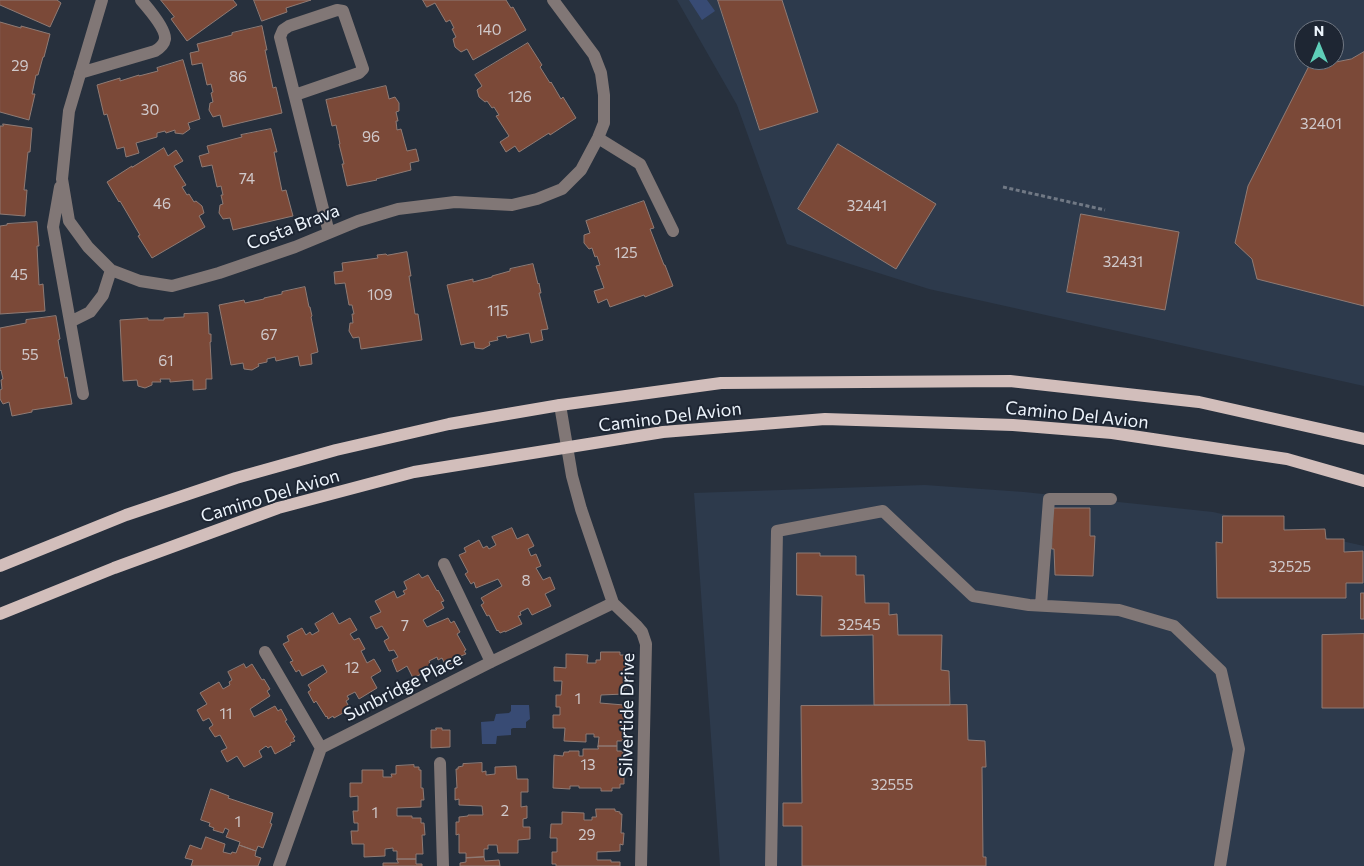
<!DOCTYPE html>
<style>
body{margin:0}
#map{position:relative;width:1364px;height:866px;overflow:hidden;background:#27303d;font-family:Commissioner,sans-serif}
canvas{display:block}
.north{position:absolute;left:1294px;top:20px;width:50px;height:50px;box-sizing:border-box;background:#1e2633;border:1px solid #717883;border-radius:50%;rotate:0deg;font-size:14px;font-weight:700;line-height:20px;text-align:center;color:#edf4fc}
.north::after{content:'';display:block;margin:auto;width:18px;height:22px;background:#5eceb8;clip-path:polygon(50% 0,100% 100%,50% 72%,0 100%)}
</style>
<div id="map">
<canvas width="1364" height="866"></canvas>
<div class="north">N</div>
</div>
<script>
const c = document.querySelector('canvas').getContext('2d');
c.lineJoin = 'round';
function fillPath(path, color) { c.fillStyle = color; c.fill(path, 'evenodd'); }
function stroke(path, color, width, dash) { c.strokeStyle = color; c.lineWidth = width; c.lineCap = dash ? 'butt' : 'round'; c.setLineDash(dash || []); c.stroke(path); }
function write(font, color, halo, rows, align = 'center') {
  c.font = font + ' Commissioner,sans-serif'; c.lineWidth = 4; c.setLineDash([]); c.textBaseline = 'middle'; c.strokeStyle = halo; c.fillStyle = color; for (const [text, x, y, turn = 0] of rows) {
    c.save(); c.translate(x, y); c.rotate((+turn || 0) * Math.PI / 180); c.textAlign = isNaN(turn) ? turn : align; if (halo) c.strokeText(text, 0, 0); c.fillText(text, 0, 0); c.restore();
  }
}
fillPath(new Path2D(`
 M677,0H1364V386L929,289L787,244L737,105ZM1304,30H1334V60H1304Z
 M925,485L1024,492L1213,512L1364,546V866H720L694,493Z`), '#2d3a4c');
fillPath(new Path2D(`
 M689,0H707L715,11L702,20Z
 M511,705H529L530,719L526,722V728H513L511,729V735L497,736L496,744H482L481,722L494,721L496,714L509,713L511,711Z`), '#384b74');
const building = new Path2D(`
 M0,0H57L61,3L50,27L0,5Z
 M161,0H233L237,5L187,41L171,19L174,17Z
 M254,0H311L286,8L287,12L262,21Z
 M423,0H506L511,8L513,7L526,30L473,60L467,49L461,52L455,47L453,39L456,37L452,29L454,28L450,20L446,22L435,3L427,7Z
 M718,0H782L818,112L760,130Z
 M0,22L21,28V26L50,34L44,57H43L38,75H36L32,94H35L29,120L0,112Z
 M262,26L267,50H265L273,88L276,87L282,113L223,127L220,115L213,117L209,110L210,103L213,102L211,93L213,92L211,84L207,85L202,63L192,65L190,53L199,51L197,44L232,35V33Z
 M528,43L542,65L540,67L550,83L551,82L561,99L563,97L576,118L550,135L549,133L519,152L515,146L506,152L500,142L509,136L496,116L499,115L494,107L492,108L487,101L485,102L479,97L477,90L482,86L475,75Z
 M1364,52V306L1257,279L1252,259L1235,243L1248,186L1312,60H1323L1331,63L1351,59Z
 M183,60L200,119L188,123L190,129L183,134L175,133V130L166,133L165,131L157,133V137L136,143L139,153L126,157L124,147L117,149L107,114L104,115L97,85L120,78V81L139,75V76L158,71L157,68Z
 M386,86L389,99L395,97L399,103V111L396,112L398,121H396L397,130L401,129L407,151L416,149L419,161L410,163L411,170L376,179L377,180L347,186L342,164H344L339,144H340L336,125L332,126L326,100Z
 M3,124L32,128L30,152H28L24,190H27L25,216L0,214V126H3Z
 M271,129L277,152H274L282,191L286,190L293,216L233,230L230,218L223,219L219,213L220,205L223,204L221,195H223L221,186L217,187L212,165L202,167L199,156L209,153L207,146L242,137L241,135Z
 M838,144L936,204L896,269L798,209Z
 M164,148L168,156L176,150L183,161L174,166L186,185L182,187L187,195L189,194L194,202L196,201L202,206L204,213L199,216L205,227L152,258L138,236L140,235L120,201L119,202L107,182L132,166V167Z
 M644,201L654,228L650,229L664,265H665L673,286L645,297L644,295L610,307L607,299L598,303L594,291L604,288L596,266L600,265L597,256L595,257L592,248L589,249L584,243V235L590,233L586,221Z
 M1081,214L1179,232L1165,310L1067,292Z
 M37,222L39,246H37L39,285L43,284L45,311L0,314V226L7,225V224Z
 M407,252L411,276H409L415,314H418L422,340L361,349L359,337L353,338L349,331L350,323H353L352,314H354L352,305H349L345,283L335,284L334,272L343,271L342,263L378,258L377,255L386,254L387,255Z
 M533,264L538,284L539,283L541,293H539L548,329L541,330L543,340L531,343L529,333L507,338L506,335L497,337L498,340L489,342L490,345L483,349L475,348L474,342L461,345L447,285L473,279V282L492,277V276L510,271V269Z
 M305,287L309,307H310L312,316L311,317L318,352L311,354L312,364L300,366L298,356L276,361L275,357L267,359V362L258,364L259,366L252,370L244,369L243,363L231,365L219,305L244,300L245,303L264,299V298L282,294V292Z
 M208,313L209,334H211V342H210L212,379H206V389L193,390V380L170,382V379H160L161,382H152V385L145,388L138,386L137,380L123,381L120,320L148,318V320H164V318L184,317V314Z
 M56,316L60,339L58,340L65,378L67,377L72,404L32,410V412L12,416L9,402L3,404L0,399V390L2,389L1,380L3,379L1,370L0,371V328L26,323V320Z
 M1053,508H1090V536H1095L1093,576L1055,575L1054,549H1052Z
 M1223,516H1284V530L1325,529L1326,539H1344V552L1363,551V583H1346V598H1217L1216,542L1222,543Z
 M512,528L517,539L528,534L534,546L528,549L531,556L536,554L541,566L536,568L543,580L550,577L555,589L545,594L551,606L532,615L528,608L520,612L521,615L518,616L522,624L505,632V631L500,633L498,630L497,631L489,615L487,616L481,605L484,603L481,598L502,586L498,579L476,588L474,582L471,584L465,574L468,572L459,555L466,552L464,548L479,540L483,548L487,546L489,549L496,545L492,537Z
 M797,553H820V556H856V575H864L865,603H889V615L897,614L898,635H942L941,670L949,671L950,705H874L873,635L821,636L822,596L797,595Z
 M419,574L422,578L428,575L437,591L438,590L444,601L441,602L444,608L423,620L427,627L448,618L451,623L454,621L460,632L457,634L466,650L464,651L466,654L461,656L462,658L446,666L442,658L438,660L437,657L429,661L432,669L413,678L407,666L397,672L392,660L398,657L394,650L389,651L384,641L389,638L382,626L376,629L370,617L381,612L375,601L394,591L397,598L405,594L403,591L407,589L404,582Z
 M1361,593H1364V619H1361Z
 M333,613L339,624L350,618L357,630L350,634L354,640L359,638L365,649L361,651L367,663L374,659L381,671L371,677L377,688L359,699L355,692L347,696L349,699L346,701L350,709L334,718L333,716L328,719L327,716L326,717L316,701L314,703L308,692L311,690L308,685L327,672L323,665L302,676L299,670L296,672L290,662L293,661L283,644L289,641L287,636L302,628L306,635L310,632L312,635L319,631L315,624Z
 M1364,634V708H1322V635Z
 M601,652H620V655H625V657H626L625,676H628L627,688H624V694L601,695L600,703L624,705V710L627,711V723H624L623,741H617V746H598L599,737H594V734H586V742L564,741L565,728H553V715H560V707H556V695H561L562,681H554V667L566,668V654L588,655L587,663H596V660H600Z
 M244,664L246,668L252,664L262,680L264,679L270,689L267,691L270,696L250,709L254,717L275,706L278,711L281,709L287,720L285,721L295,737L293,738L295,741L290,743L291,745L275,754L271,746L268,748L266,746L259,751L262,757L244,767L237,756L227,762L221,751L227,748L220,735L215,737L209,728L213,725L209,718L203,721L197,710L207,704L200,693L219,682L223,689L230,685L229,682L232,680L228,672Z
 M967,705L968,740L985,741L986,767H982L983,857H986V866H802V826H783V803H802L801,706Z
 M436,728H442V730H450V747L431,748V730H436Z
 M598,746H617V751H623L622,775H624V784H620V788H612V791H601V788H579V786H570V789L553,788L554,755L563,756L564,752H569V751H579V756H583V749H598Z
 M482,763V772L486,771V775L495,774V767L516,766L517,779H528V792H521V807L527,806V818L523,819V827H530V839L518,840V853H498L497,845H488V849H484V857L466,858V853H459V834L456,835V822H459V817L468,816V815H483L482,806L459,805V799L455,800V788H457L456,769H458V767L463,766V764Z
 M414,765V767H419V770H421V788H423L424,800H421V807L397,808V816H412V818H421V823H424L425,835H422L423,854H416V859H397V851H393V848L385,849V856L364,857V844H352L351,831H358V823H354L353,811H358V796L350,797V783H362V770H383V777H392L391,774H396V766Z
 M211,789L229,796L228,798L273,813L270,823L272,824L263,848L258,846L256,851L239,845L240,842L226,837L229,830L225,828L223,833L213,830L214,828L209,826L210,823L201,820Z
 M596,809H615V811L620,812V814H622L621,833H624L623,845L620,844V851L597,852V860H611V862H620V866H556V864H552V852H557V838H550L551,824H562V812L584,813V820H592V817H596Z
 M206,837L225,844L223,852L231,854L232,852L236,853L239,845L256,851L255,856L261,858L258,866H191L193,860L185,858L190,845L201,849Z
 M484,857L485,861L499,860L500,866H460V863L466,862V858Z
 M397,859H416V864H422V866H383V863H398Z`);
fillPath(building, '#7b4938');
stroke(building, '#8f7b75', 1);
stroke(new Path2D(`
 M1003,187L1105,210`), '#717985', 3, [4, 2.5]);
stroke(new Path2D(`
 M102,0L69,111L62,179L69,221L88,247L111,270L140,281L172,286L219,273L295,247L358,221L398,209L455,202L512,205L537,199L562,189L581,170L598,138L604,123V95L601,73L594,55L553,0
 M80,73L155,51C160,48 164,45 165,39C166,29 148,8 141,0
 M295,95L359,73L363,69L343,11L337,10L289,26L283,30L280,37L329,233
 M598,138L640,164L673,231
 M60,187L53,227L83,394
 M70,322L90,312L103,295L111,270
 M560,405L572,476L581,509L613,603L636,625L642,632L646,644L641,866
 M444,564L491,662
 M1041,605L1049,499H1111
 M265,652L321,748
 M440,763L443,866
 M279,866L321,748L491,662L613,603
 M771,866L777,531L883,511L973,596L1029,605L1119,610L1174,626L1221,671L1239,749L1220,866`), '#817776', 12);
stroke(new Path2D(`
 M0,566L126,515L236,478L336,450L449,424L560,405L721,383L1010,381L1199,402L1364,439
 M0,614L114,568L278,508L414,472L663,432L825,419L1013,425L1112,433L1287,459L1364,481`), '#d2bebb', 12);
write('15px', '#d0c9cb', null, [
 ["140",489,30],
 ["29",20,66],
 ["86",238,77],
 ["126",520,97],
 ["30",150,110],
 ["32401",1321,124],
 ["96",371,137],
 ["74",247,179],
 ["46",162,204],
 ["32441",867,206],
 ["125",626,253],
 ["32431",1123,262],
 ["45",19,275],
 ["109",380,295],
 ["115",498,311],
 ["67",269,335],
 ["55",30,355],
 ["61",166,361],
 ["32525",1290,567],
 ["8",526,581],
 ["32545",859,625],
 ["7",405,626],
 ["12",352,668],
 ["1",578,699],
 ["11",226,714],
 ["13",588,765],
 ["32555",892,785],
 ["2",505,811],
 ["1",375,813],
 ["1",238,822],
 ["29",587,835]
]);
write('18px', '#edf4fc', '#1e2633', [
 ["Costa Brava",293,227,-21],
 ["Camino Del Avion",1077,415,6],
 ["Camino Del Avion",670,417,-7],
 ["Camino Del Avion",270,496,-17],
 ["Sunbridge Place",403,687,-27],
 ["Silvertide Drive",627,715,-89]
]);
</script>
